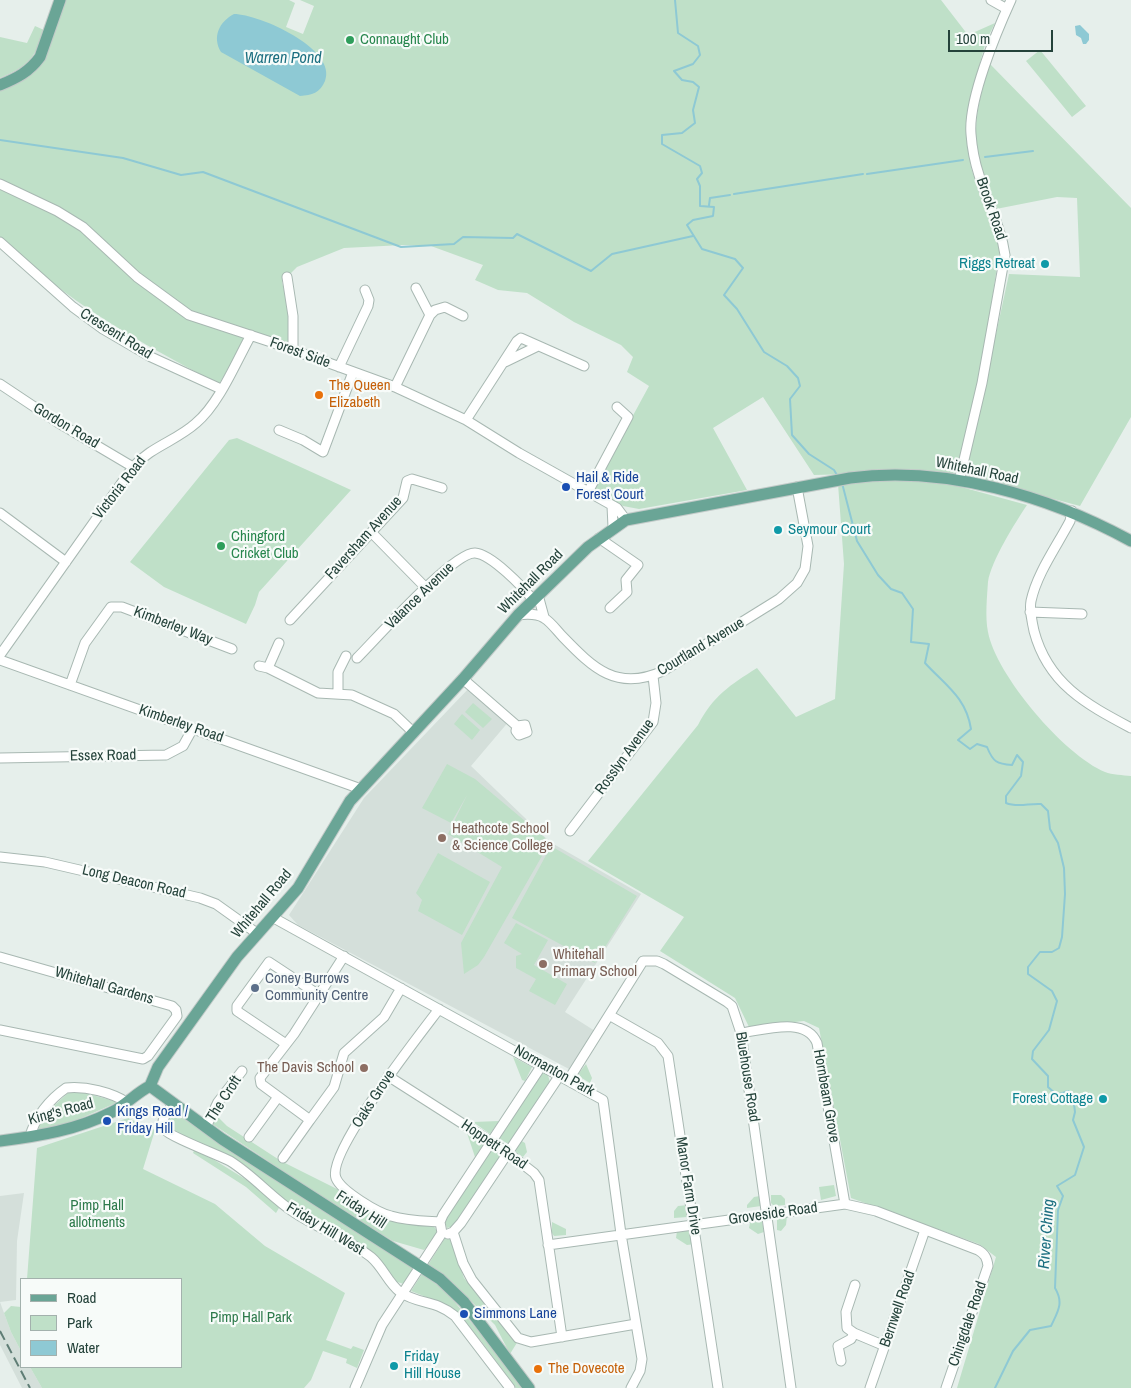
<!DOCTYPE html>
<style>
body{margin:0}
#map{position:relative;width:1131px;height:1388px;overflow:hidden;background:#e6efeb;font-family:"Archivo Narrow",sans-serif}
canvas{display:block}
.legend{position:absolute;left:20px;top:1278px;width:162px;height:90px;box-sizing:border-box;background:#f7fbf9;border:1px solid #a3b1ad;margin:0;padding:6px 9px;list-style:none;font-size:15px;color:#24423a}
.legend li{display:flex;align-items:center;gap:10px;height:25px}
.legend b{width:25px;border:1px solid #a3b1ad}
.scale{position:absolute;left:948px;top:30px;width:105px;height:22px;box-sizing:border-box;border:2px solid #24423a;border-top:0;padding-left:6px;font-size:15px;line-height:18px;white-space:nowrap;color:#24423a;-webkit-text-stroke:4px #f7fbf9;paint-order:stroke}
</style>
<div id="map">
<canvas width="1131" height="1388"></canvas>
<ul class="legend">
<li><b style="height:6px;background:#6aa596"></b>Road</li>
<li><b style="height:14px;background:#bfe0c8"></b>Park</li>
<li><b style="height:14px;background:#8ec9d4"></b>Water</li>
</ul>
<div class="scale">100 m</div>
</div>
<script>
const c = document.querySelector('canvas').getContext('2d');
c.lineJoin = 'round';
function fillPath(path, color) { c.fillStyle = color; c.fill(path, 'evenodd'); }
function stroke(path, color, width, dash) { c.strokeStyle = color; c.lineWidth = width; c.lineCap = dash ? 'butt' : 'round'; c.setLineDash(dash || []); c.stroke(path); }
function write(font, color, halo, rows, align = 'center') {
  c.font = font + ' "Archivo Narrow",sans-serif'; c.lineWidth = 4.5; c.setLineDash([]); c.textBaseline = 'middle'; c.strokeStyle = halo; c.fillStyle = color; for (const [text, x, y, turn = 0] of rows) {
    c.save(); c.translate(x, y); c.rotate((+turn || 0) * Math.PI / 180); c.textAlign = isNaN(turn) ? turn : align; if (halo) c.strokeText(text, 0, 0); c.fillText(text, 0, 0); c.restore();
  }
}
fillPath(new Path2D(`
 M471,686L510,720L471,766L550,842L641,894L565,1012L595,1031L569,1069L298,925L289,915L364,798Z
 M24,1193L17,1241L16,1300L0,1302L11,1332L21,1351V1367H30L42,1388H22L0,1345V1196Z`), '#d4dfda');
fillPath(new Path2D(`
 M61,0H289L295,3L286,27L303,34L314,6L300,0H941L968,35L995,23L986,41L974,85L967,133L971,168L1000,248L987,331L996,334L1009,274L1080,277L1077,198L1057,197L996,209C971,148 970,126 990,64L1131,208V417L1080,506L968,476L934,472L880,469L851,474L814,475L763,397L713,428L747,490L639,509L623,506L592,491L649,386L627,372L633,357L621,345L574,322L527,293L498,290L475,280L483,265L431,246L403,245L344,248L297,267L282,282L291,320V349L250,331L219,384C140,343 63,300 0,237V88L27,73Z
 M35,26L44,30C35,59 28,66 0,78V37L27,43Z
 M1040,50L1086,106L1072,117L1026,61Z
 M237,438L351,490L259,592L255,605L246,624L164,587L130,562L229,440Z
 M875,477L932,479L1027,505C1015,523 991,561 988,582C987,597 985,617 988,632C996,675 1064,755 1105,772C1112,775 1123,775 1131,776V1388H957L996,1257L979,1244L851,1198L819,1028L804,1021L749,1027L735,998L660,951L684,917L588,861L698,725C713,696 730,685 757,668L796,717L835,699L844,564L838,484Z
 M473,703L492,719L483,728L465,712Z
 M462,714L480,730L472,740L454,724Z
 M447,764L475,779L550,842L484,957L478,965L464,974L461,943L502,867L448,834L467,795L451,823L422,808Z
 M551,846L637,896L595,963L512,918Z
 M438,853L490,882L462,935L418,911L422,900L416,893Z
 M516,923L548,940L534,965L567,984L555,1005L529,991L536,979L516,968V956L522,954L504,943Z
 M513,1057L532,1067L525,1081L522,1080Z
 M586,1064L592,1078L590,1083L580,1077L579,1073Z
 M547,1072L550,1082L508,1144L499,1138L540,1074Z
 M68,1093H85L118,1102L61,1127L36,1132L46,1113Z
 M173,1112L412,1265L413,1270L404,1284L394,1281L378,1258L290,1206L248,1170L172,1134L165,1122Z
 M214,1113L227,1126L281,1161L339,1190L381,1216L433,1225L437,1231L434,1239L424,1250L393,1241L346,1213L208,1121Z
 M128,1118L155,1130L143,1169L215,1204L265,1246L345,1293L326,1340L351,1349L353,1346L364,1350L357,1368L346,1363L347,1359L323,1351L311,1380L304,1388H42L30,1367H181V1279H27L37,1148Z
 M499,1121L490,1134L473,1122Z
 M467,1133L484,1144L475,1157Z
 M520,1140L525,1143L527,1152L523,1157L516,1152L515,1149Z
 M195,1148L250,1182L279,1208L276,1213L246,1187L193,1153Z
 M490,1149L499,1153V1158L454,1226L447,1228L444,1219Z
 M834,1185L836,1196L821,1200L819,1187Z
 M771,1195H781L785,1199V1205L774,1206L771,1203Z
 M760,1196L761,1206L747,1208V1205L754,1197Z
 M688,1205L687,1217L674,1218V1211L678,1206Z
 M787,1216L786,1225L781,1231L777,1230V1217Z
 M762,1221L764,1232L758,1234L749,1228L750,1223Z
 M552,1222L566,1229V1235L554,1236L552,1233Z
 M683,1229L693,1233L695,1244L687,1245L676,1238L677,1231Z
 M445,1238L451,1239L464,1278L518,1341L510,1354L495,1325L463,1293L428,1265Z
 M422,1274L446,1291L524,1388H516L481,1341L449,1306L411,1291Z
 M11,1306L21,1307V1351L11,1332L4,1313Z`), '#bfe0c8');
fillPath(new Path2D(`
 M234,14C259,14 338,49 325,81C320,93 312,95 300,96L221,52C212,37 219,22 234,14Z
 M1080,25L1089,34V40L1086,44H1083L1081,38L1076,35L1075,26Z`), '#8ec9d4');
stroke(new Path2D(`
 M675,0L678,33L698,46L700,55L693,64L674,71L682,80L693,82L699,87L693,110L695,123L682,133L662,135V144L700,166L702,173L697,179L700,186V206L714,207L713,216L693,220L687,225L702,249L735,259L743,268L724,295L737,309L764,352L787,366L798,378L800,386L790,399L792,435L809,454L834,470L837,475
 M0,140L123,158L181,175L203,172L401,247L454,244L463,237L513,238L517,234L591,271L612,254L693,236
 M985,157L1033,151
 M867,174L963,160
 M734,194L863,174
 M709,205L710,198L730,195
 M842,483L857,541L878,575L891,589L902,593L913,609L911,642L929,644L925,663C945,685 966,697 971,729L958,740L970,749L977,744L987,747C993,762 997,764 1012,765L1017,755L1023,762L1021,776L1006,796V803C1018,808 1029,803 1041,804L1048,811L1050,829L1058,843L1064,868L1065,894L1062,937L1059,948L1052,952H1040L1028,967V974L1052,991L1057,1001L1049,1030L1033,1051L1032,1059L1048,1076V1087L1057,1095L1068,1091L1073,1096L1075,1112L1073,1120L1084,1147L1075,1175L1057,1186L1063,1196L1058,1210L1055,1288C1064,1303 1058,1311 1051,1326L1030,1330L1013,1351L995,1388`), '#8ec9d4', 2);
const minor = new Path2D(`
 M991,0L1007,9
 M0,184L57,211L83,227L137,277L189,315L271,342L395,387L466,420L519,453L617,508L626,520
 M0,242L73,307L103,329L151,357L221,389
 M287,277L293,316V350
 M430,315L435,310L445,307L463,316
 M505,362L538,346
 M339,367L368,306L369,300L365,290
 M0,384L57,422L133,467
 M395,387L430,315L416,288
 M466,420L517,341L521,338L584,366
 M279,430L303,440L323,452L353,372
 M959,481L982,383L1005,255C1001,226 987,203 979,175C975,163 972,148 971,134C968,100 996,33 1011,0
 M588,492L628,417L617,407
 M612,506L613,527
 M1072,511L1070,521C1057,546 1037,573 1031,601C1029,612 1032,620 1034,631C1048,684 1086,704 1131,728
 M0,513L66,562
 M372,533L426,588
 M599,538L638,565L626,580L627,592L610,608
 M538,595L544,617
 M1030,612L1082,614
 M518,615C526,614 536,613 544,618C551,622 557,631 563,637C593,668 617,692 663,671L779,599L797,583L805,569L808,546L797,487
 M290,620L403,498L407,481L412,479L442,488
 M0,655L133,467C152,446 176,441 196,423C219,404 236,362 251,335
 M357,658C376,639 453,552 475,553C491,554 523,587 533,600
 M0,660L361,789
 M259,666L268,668L318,693L352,695L394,714L414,733
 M268,668L279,643
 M463,679L517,726L525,725L527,732L519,735L516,731L517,726
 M70,685L85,643L111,607H122L232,649
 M338,693V672L346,656
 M0,758L166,755L183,746L193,728
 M570,831L653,722L656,703L653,676
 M0,857L45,862L200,898L216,904L258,934
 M272,917L603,1100L621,1234L642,1359L640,1371L631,1388
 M344,956L294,1034L260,1078L261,1084L310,1120L334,1087L344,1053L384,1017L401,988
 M0,957L172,1006L176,1010L177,1016L148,1056L143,1059L0,1030
 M439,1009C421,1033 326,1153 336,1178C341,1191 378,1213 391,1216C407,1221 424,1221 440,1222
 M609,1015L658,1043L668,1056L718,1388
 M741,1033C764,1030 806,1016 817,1043L845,1204
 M286,1044L237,1011V1006L269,962L319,995
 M388,1076L507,1152L534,1173L539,1180L562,1337
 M569,1079L643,961H657L664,964L727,1002L732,1006L741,1033L791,1388
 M174,1103C169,1110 158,1121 165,1130C169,1136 218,1155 230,1161C254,1176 272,1198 295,1213C319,1229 348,1239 371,1257C383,1267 388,1283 400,1292C419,1305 434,1299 455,1316L510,1388
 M206,1127L218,1102L242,1071
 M30,1137C34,1118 50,1099 66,1088C86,1086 111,1092 128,1103
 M249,1137L278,1097
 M283,1158L310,1120
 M453,1232L463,1263L472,1280L518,1338L531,1342L636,1324
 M448,1234L453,1232L461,1223L560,1075
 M548,1245L845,1204L876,1211L978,1250C985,1254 987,1258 988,1266L946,1388
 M855,1285L846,1312L847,1328L854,1333L885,1346
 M841,1361L838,1346L851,1339L854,1333
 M355,1388L382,1325L442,1233L440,1222L443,1215L542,1065
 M870,1388L925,1230`);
const major = new Path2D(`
 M0,85C17,78 29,72 40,57L60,0
 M150,1086L158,1067L237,957L298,888L350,801L463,679L518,615L588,547L626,520L850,478C944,465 1049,496 1131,541
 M150,1086L222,1139L440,1279L464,1302L529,1388
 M0,1141C39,1136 77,1130 112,1112C126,1105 136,1093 150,1086`);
stroke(minor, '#a8b8b2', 11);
stroke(major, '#c2cac8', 13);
stroke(minor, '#fff', 9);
stroke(major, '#6aa596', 11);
stroke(new Path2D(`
 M0,1331L30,1388`), '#5f7d75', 2, [10, 5]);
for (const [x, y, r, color] of [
 [350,40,5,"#2e9e5b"],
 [1045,264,5,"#0f9aa8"],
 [319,395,5,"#e8710a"],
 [566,487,5,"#1a4fb4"],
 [778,530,5,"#0f9aa8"],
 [221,546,5,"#2e9e5b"],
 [442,838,5,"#8d6e63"],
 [543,964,5,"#8d6e63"],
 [255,988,5,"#5c6f8a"],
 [364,1068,5,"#8d6e63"],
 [1103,1099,5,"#0f9aa8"],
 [107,1121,5,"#1a4fb4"],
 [464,1314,5,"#1a4fb4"],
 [394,1366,5,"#0f9aa8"],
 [538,1369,5,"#e8710a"]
]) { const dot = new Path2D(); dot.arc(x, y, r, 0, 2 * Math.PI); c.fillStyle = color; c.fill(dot); stroke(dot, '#f7fbf9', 2); }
write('15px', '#27864d', '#f7fbf9', [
 ["Connaught Club",360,40],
 ["Chingford",231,537],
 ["Cricket Club",231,554]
], 'left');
write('15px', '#24423a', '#f7fbf9', [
 ["Brook Road",991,209,71],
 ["Crescent Road",116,334,32],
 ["Forest Side",300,353,20],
 ["Gordon Road",66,426,31],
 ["Whitehall Road",977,471,12],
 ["Victoria Road",120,488,-52],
 ["Faversham Avenue",364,538,-48],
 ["Whitehall Road",531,582,-45],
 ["Valance Avenue",420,596,-44],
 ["Kimberley Way",173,626,21],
 ["Courtland Avenue",701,647,-31],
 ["Kimberley Road",181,724,19],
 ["Essex Road",103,756,-1],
 ["Rosslyn Avenue",625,757,-54],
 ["Long Deacon Road",134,882,13],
 ["Whitehall Road",262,904,-50],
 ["Whitehall Gardens",104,986,16],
 ["Normanton Park",554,1071,29],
 ["Bluehouse Road",747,1077,81],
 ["Hornbeam Grove",826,1096,80],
 ["The Croft",224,1099,-57],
 ["Oaks Grove",374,1099,-57],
 ["King's Road",61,1112,-15],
 ["Hoppett Road",494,1145,34],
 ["Manor Farm Drive",688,1186,81],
 ["Friday Hill",361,1210,33],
 ["Groveside Road",773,1214,-8],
 ["Friday Hill West",325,1229,31],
 ["Bernwell Road",898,1309,-71],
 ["Chingdale Road",968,1324,-71]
]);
write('15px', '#0d838f', '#f7fbf9', [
 ["Riggs Retreat",1035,264],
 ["Seymour Court",788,530,"left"],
 ["Forest Cottage",1093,1099],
 ["Friday",404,1357,"left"],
 ["Hill House",404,1374,"left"]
], 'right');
write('15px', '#c56008', '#f7fbf9', [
 ["The Queen",329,386],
 ["Elizabeth",329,403],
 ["The Dovecote",548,1369]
], 'left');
write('15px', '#164399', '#f7fbf9', [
 ["Hail & Ride",576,478],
 ["Forest Court",576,495],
 ["Kings Road /",117,1112],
 ["Friday Hill",117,1129],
 ["Simmons Lane",474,1314]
], 'left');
write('15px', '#785e54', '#f7fbf9', [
 ["Heathcote School",452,829],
 ["& Science College",452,846],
 ["Whitehall",553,955],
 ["Primary School",553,972],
 ["The Davis School",354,1068,"right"]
], 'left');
write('15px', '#4e5e75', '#f7fbf9', [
 ["Coney Burrows",265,979],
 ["Community Centre",265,996]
], 'left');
write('15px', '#2d7a4b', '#f7fbf9', [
 ["Pimp Hall",97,1206],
 ["allotments",97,1223],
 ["Pimp Hall Park",251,1318]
]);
write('italic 16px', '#1c6f80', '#f7fbf9', [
 ["Warren Pond",283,59],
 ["River Ching",1047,1234,-86]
]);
</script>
